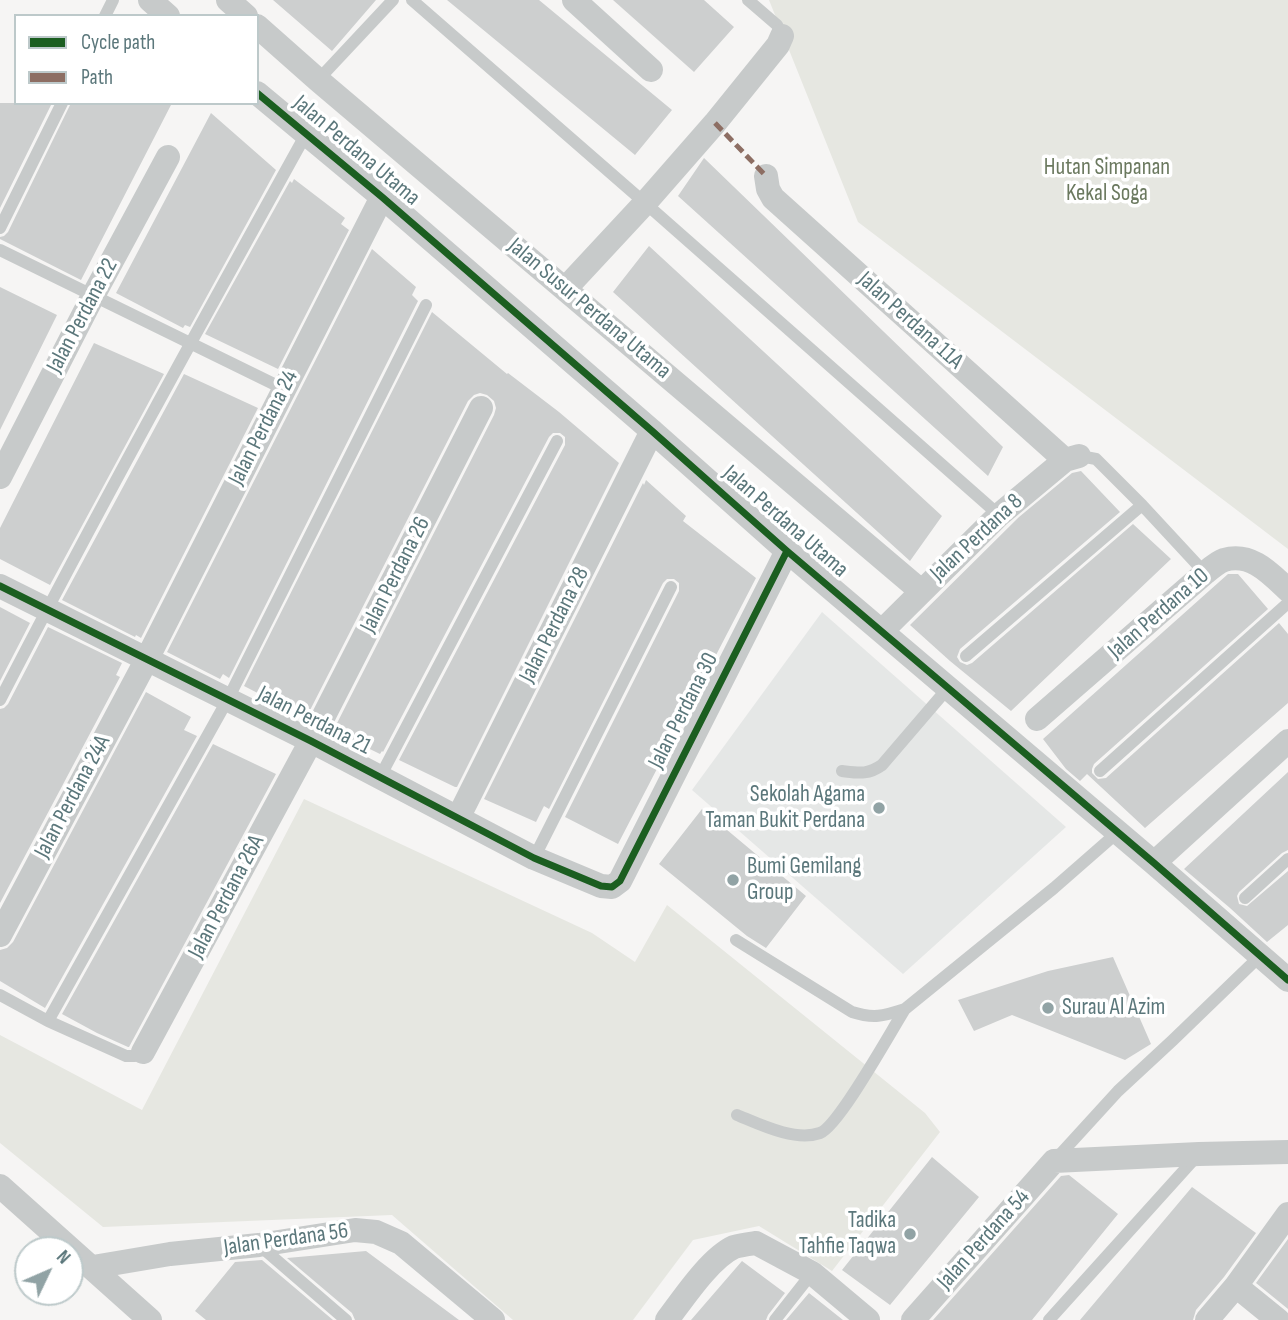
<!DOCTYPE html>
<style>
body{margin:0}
#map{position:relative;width:1288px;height:1320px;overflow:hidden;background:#f6f5f4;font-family:"Sofia Sans Condensed",sans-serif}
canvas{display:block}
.legend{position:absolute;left:14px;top:14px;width:245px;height:91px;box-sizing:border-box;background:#fff;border:2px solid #bdc9ca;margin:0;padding:9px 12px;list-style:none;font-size:21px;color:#5b777b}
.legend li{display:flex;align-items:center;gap:14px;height:35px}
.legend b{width:35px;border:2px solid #bdc9ca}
.north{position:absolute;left:14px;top:1236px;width:70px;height:70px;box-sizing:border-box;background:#fff;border:2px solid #bdc9ca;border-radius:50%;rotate:46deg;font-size:19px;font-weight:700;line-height:28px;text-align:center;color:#5b777b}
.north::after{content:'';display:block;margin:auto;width:24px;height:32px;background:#91a3a5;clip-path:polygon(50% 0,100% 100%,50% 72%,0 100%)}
</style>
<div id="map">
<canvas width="1288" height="1320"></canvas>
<ul class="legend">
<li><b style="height:9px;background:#1b5e20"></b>Cycle path</li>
<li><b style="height:9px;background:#8d6e63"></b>Path</li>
</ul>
<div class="north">N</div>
</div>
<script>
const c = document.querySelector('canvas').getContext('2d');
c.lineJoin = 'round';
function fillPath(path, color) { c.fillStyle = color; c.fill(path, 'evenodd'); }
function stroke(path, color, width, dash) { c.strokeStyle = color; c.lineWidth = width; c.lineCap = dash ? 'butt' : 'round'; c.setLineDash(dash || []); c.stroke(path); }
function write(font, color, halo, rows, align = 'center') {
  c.font = font + ' "Sofia Sans Condensed",sans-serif'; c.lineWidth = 7; c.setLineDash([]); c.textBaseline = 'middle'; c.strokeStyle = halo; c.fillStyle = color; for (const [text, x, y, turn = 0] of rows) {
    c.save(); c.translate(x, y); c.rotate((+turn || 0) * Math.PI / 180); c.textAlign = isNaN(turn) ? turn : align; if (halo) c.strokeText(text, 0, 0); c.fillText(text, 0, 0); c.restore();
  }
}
fillPath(new Path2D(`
 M822,612L1066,827L903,974L692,790Z`), '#e5e7e6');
fillPath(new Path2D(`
 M769,0H1288V549L858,222Z
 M304,799L592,933L635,962L667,905L925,1113L940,1132L832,1271L759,1226L693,1240L633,1320H513L392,1215L103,1227L0,1143V1035L142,1110Z`), '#e6e7e1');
fillPath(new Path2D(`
 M273,0H376L332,51Z
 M447,0H539L672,110L635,155Z
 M613,0H704L734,27L694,72Z
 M0,103H52L0,208Z
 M71,103H172L81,280L0,239V237L4,236L8,232Z
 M211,113L276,170L190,327L185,325L183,328L116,293Z
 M704,158L1003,447L988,476L678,196Z
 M294,179L345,218L341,224L349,230L278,369L205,334L290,181L292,183Z
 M649,246L942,516L910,561L613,292Z
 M372,249L416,287L412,295L418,301L229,678L223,674L220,679L167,652Z
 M0,287L57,315L0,430Z
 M432,312L507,374L508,373L559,412L619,463L457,787H455L399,760L565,445V437L560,433H553L549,437L383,752L382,751L380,754L333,731L494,415L496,408L494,401L487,395L480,393L474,395L468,401L306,718L244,686Z
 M94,343L164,374L50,585L0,559V528Z
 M184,374L258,408L141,638L136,635L135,637L62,600Z
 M1081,471L1120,512L960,649L957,657L960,662L967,665L972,663L1133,524L1171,559L1011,711L950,661L910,625L1019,517L1072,473Z
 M646,480L686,516L683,521L756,578L618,844L565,817L679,591V583L674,579H667L663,583L549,809L544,806L536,822L484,799L643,483L644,485Z
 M1228,574H1238L1268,609L1094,764L1092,769V773L1098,779L1106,778L1279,623L1288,634V703L1145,828L1087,774L1080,781L1066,769L1043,739Z
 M0,607L30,623L0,681Z
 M48,627L122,663L116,675L120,677L0,903V709L4,708L8,704Z
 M146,692L191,717L184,730L197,736L45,1008L0,981V950L7,948L13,942Z
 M213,744L276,774L129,1047H128L97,1033L62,1014Z
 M1288,772V850L1282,853L1239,892L1237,896L1239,904L1247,906L1288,871V925L1267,942L1230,908L1184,869Z
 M702,809L806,896L766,948L747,936L659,864Z
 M1113,957L1151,1044L1125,1060L1012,1015L974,1031L958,1000L1048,971Z
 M932,1157L979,1197L890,1305L842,1270Z
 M1069,1175L1118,1214L1032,1320H933L1061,1176Z
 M1192,1187L1256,1233L1224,1277L1196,1310L1193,1320H1080Z
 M1288,1239V1309L1256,1283Z
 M366,1251L459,1320H355L352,1313L287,1258Z
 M262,1260L333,1320H206L195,1311L235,1262Z
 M742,1261L785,1293L768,1315L766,1320H691Z
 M809,1293L843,1320H786Z`), '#cdcfcf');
stroke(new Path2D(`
 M412,0L645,203L999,515
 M748,0L777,25L782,36
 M105,16L113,0
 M318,80L393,0
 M0,228L62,103
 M0,250L284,389
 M1080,456L1096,459L1142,505L1205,573
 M966,656L1142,505
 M0,700C98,510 202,322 306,134
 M842,771C859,773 868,775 882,765L948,688
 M1100,771L1288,603
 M380,777L557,441
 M534,858L671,587
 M1245,898L1288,859
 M736,940L852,1012C874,1019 883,1016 905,1009L1054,888L1118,832
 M0,995L48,1021L126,1056H135L143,1052
 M48,1021L228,699L426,305
 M737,1115C759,1124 795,1142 820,1133C839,1126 891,1031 905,1009
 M1055,1160L1118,1091L1173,1040L1260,956
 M259,1245L346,1320
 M775,1320L812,1273
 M1049,1320L1197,1156`), '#c7caca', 12);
stroke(new Path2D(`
 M150,0L168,16
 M228,0L246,16
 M574,0L651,70
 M257,26L318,80L921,591
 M257,93L382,197L652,431L787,551L1154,863L1288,980
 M766,176L768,189L773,198L1065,460
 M565,289L645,203L715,123L778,45L782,36
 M0,477L93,296L168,157
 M0,586L311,741L534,858L601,886L612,887L620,881L787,551
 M882,631L999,515L1065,460L1079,456
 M1037,719L1205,573C1211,568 1218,562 1224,560C1251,552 1270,573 1288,590
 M458,818L652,431
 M1154,863L1288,741
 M0,935L147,659L382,197
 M143,1052L311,741L481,408
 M0,1186L150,1320
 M93,1267L170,1254L259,1245L355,1230L376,1232L401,1243L493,1320
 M1236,1286L1278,1320
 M667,1320C683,1299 710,1258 734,1247C741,1245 749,1244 756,1243L812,1273L868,1320
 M913,1320L1054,1161L1199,1154L1288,1152
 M1207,1320L1236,1286L1288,1214`), '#c7caca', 24);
stroke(new Path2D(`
 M715,123L766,176`), '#8d6e63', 5, [10, 5]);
stroke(new Path2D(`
 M257,93L382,197L652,431L787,551L1154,863L1288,980
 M0,586L311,741L534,858L601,886L612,887L620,881L787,551`), '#1b5e20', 7);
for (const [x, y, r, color] of [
 [879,808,7,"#91a3a5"],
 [733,880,7,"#91a3a5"],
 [1048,1008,7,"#91a3a5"],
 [910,1234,7,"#91a3a5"]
]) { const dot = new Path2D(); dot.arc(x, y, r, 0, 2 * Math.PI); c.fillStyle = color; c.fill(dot); stroke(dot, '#fff', 2.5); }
write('23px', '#5b777b', '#fff', [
 ["Jalan Perdana Utama",356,151,40],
 ["Jalan Susur Perdana Utama",589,309,40],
 ["Jalan Perdana 22",83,316,-62],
 ["Jalan Perdana 11A",910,321,42],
 ["Jalan Perdana 24",264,428,-63],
 ["Jalan Perdana Utama",785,522,41],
 ["Jalan Perdana 8",977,538,-43],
 ["Jalan Perdana 26",396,575,-63],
 ["Jalan Perdana 10",1159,614,-41],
 ["Jalan Perdana 28",555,625,-63],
 ["Jalan Perdana 30",684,711,-63],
 ["Jalan Perdana 21",314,721,27],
 ["Jalan Perdana 24A",73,797,-62],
 ["Jalan Perdana 26A",227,897,-62],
 ["Jalan Perdana 56",286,1240,-8],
 ["Jalan Perdana 54",984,1240,-48]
]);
write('23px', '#6b795f', '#fff', [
 ["Hutan Simpanan",1107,168],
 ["Kekal Soga",1107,194]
]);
write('23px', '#5b777b', '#fff', [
 ["Sekolah Agama",865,795],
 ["Taman Bukit Perdana",865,821],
 ["Bumi Gemilang",747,867,"left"],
 ["Group",747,893,"left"],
 ["Surau Al Azim",1062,1008,"left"],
 ["Tadika",896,1221],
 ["Tahfie Taqwa",896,1247]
], 'right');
</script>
